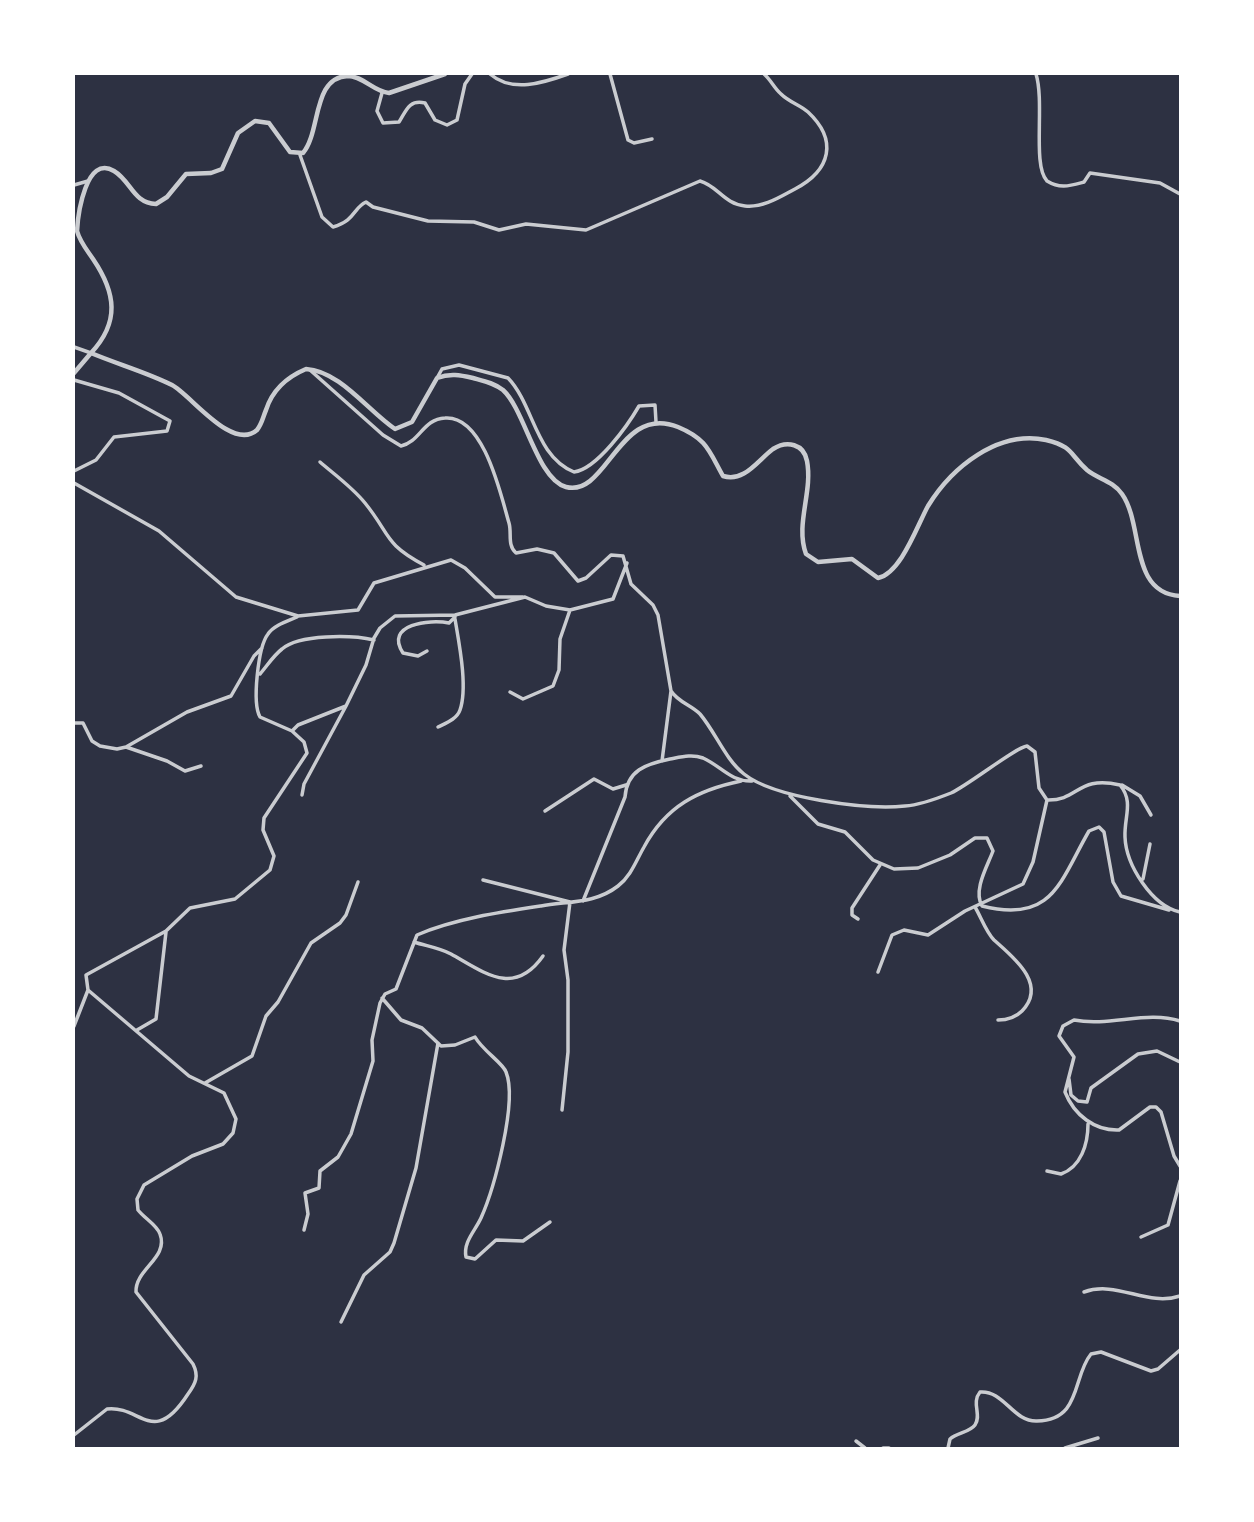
<!DOCTYPE html>
<style>
body{margin:0}
#map{position:relative;width:1254px;height:1522px;overflow:hidden;background:#2d3142;font-family:"Nunito Sans",sans-serif}
canvas{display:block}
.frame{position:absolute;inset:0;border:75px solid #fff;pointer-events:none}
</style>
<div id="map">
<canvas width="1254" height="1522"></canvas>
<div class="frame"></div>
</div>
<script>
const c = document.querySelector('canvas').getContext('2d');
c.lineJoin = 'round';
function stroke(path, color, width, dash) { c.strokeStyle = color; c.lineWidth = width; c.lineCap = dash ? 'butt' : 'round'; c.setLineDash(dash || []); c.stroke(path); }
stroke(new Path2D(`
 M490,74C512,93 543,83 568,74
 M610,74L628,140L634,143L652,139
 M1036,74C1045,103 1032,165 1047,181C1060,189 1069,186 1084,182L1090,173L1160,183L1180,194
 M382,93L377,111L383,123L399,122C406,111 409,99 425,103L435,120L447,125L457,120L465,84L472,74
 M300,155L322,217L333,227C356,220 353,208 366,202L373,207L428,221L474,222L499,230L526,224L586,230L700,181C718,186 724,204 745,206C763,208 780,197 795,189C831,170 838,140 808,112C800,105 789,102 781,94C774,88 771,80 764,74
 M74,185L88,181
 M74,347L91,353
 M310,370L383,435L401,446C420,442 423,419 445,418C484,415 501,496 509,523C512,533 507,545 516,553L537,549L554,553L578,581L586,578L611,555L623,556L631,584L653,605L658,615L671,691C678,702 691,705 700,714C716,733 725,759 744,774C774,798 866,810 905,806C920,805 936,799 951,793C970,784 1016,747 1027,746L1035,752L1039,788L1047,800C1079,801 1077,775 1120,785C1134,802 1124,817 1125,837C1126,865 1152,906 1180,912
 M437,378L442,369L459,365L508,378C534,405 535,456 574,472C597,469 628,425 639,406L655,405L656,422
 M74,380L119,393L170,421L167,431L114,437L96,460L74,471
 M320,462C335,475 352,487 365,503C391,535 383,543 424,565
 M74,483L159,531L236,597L298,616L358,610L374,583L451,560L465,568L495,597H523
 M427,651L418,656L403,653C384,624 430,619 449,623L455,617
 M260,674C267,666 273,656 282,649C299,634 352,635 374,640
 M510,692L523,699L553,686L559,670L560,639L570,610
 M74,723H83L92,741L100,746L117,749L126,747L187,712L231,696L254,656L262,648
 M438,727C446,723 457,719 460,710C468,687 459,643 455,619
 M292,731L260,717C252,703 258,647 268,634C274,625 288,621 297,617
 M126,747L167,761L185,771L201,766
 M662,761L671,691
 M1122,785L1140,796L1151,815
 M302,795L304,784L346,706
 M790,796L818,824L845,832L873,860L894,869L918,868L950,855L975,838H987L993,851C987,867 973,890 982,906C1053,924 1060,881 1089,831L1099,827L1104,832L1113,882L1121,896L1169,910
 M545,811L594,779L613,789L626,785
 M1143,879L1150,844
 M483,880L570,902L564,950L568,980V1052L562,1110
 M583,901L625,797C627,770 646,764 670,759C681,757 692,754 703,758C721,766 731,782 752,781
 M975,907C981,917 986,932 994,940C1013,957 1048,984 1022,1011C1015,1018 1008,1020 998,1020
 M858,919L852,915V908L880,865
 M414,942C426,946 440,948 451,954C485,973 514,997 543,956
 M878,972L892,935L904,930L928,935L965,911L1023,884L1033,862L1047,800
 M382,998L401,1020L422,1028L441,1046L455,1045L475,1037C483,1051 503,1063 506,1072C518,1101 494,1189 481,1218C475,1231 463,1242 466,1257L475,1259L496,1240L523,1241L550,1222
 M1180,1021C1147,1010 1110,1027 1074,1020L1063,1026L1059,1036L1074,1057L1065,1092C1074,1115 1095,1131 1119,1130L1150,1107H1156L1161,1112L1174,1156L1180,1166
 M74,1026L88,990
 M137,1030L156,1019L166,932
 M1069,1079L1071,1095L1078,1101L1087,1102L1091,1088L1138,1054L1157,1051L1180,1062
 M205,1083L252,1056L266,1016L278,1002L311,943L340,923L346,915L358,882
 M1047,1171L1061,1174C1081,1167 1088,1144 1088,1124
 M304,1230L308,1214L305,1193L319,1188L320,1171L338,1157L351,1134L373,1061L372,1040L380,1003L385,994L396,989L417,935C454,919 501,912 541,906C568,901 595,904 618,886C631,876 636,861 644,847C666,806 698,790 741,781
 M1141,1237L1168,1225L1180,1181
 M1084,1292C1117,1280 1147,1307 1180,1296
 M341,1322L364,1275L390,1252L394,1243L416,1168L438,1043
 M74,1435L107,1409C141,1405 153,1448 188,1394C196,1383 199,1376 193,1364L136,1292C135,1269 169,1258 160,1234C157,1225 144,1218 138,1210L137,1199L144,1185L192,1156L223,1144L233,1133L236,1119L224,1093L189,1076L88,990L86,975L166,931L190,908L235,899L270,870L274,856L263,830L264,818L307,753L304,742L292,731L298,725L346,706L366,665L374,638L380,628L395,616L455,615L525,597L546,606L570,610L613,599L627,563
 M856,1441L865,1448
 M883,1448H889
 M948,1448L950,1439C957,1433 970,1432 975,1425C982,1415 971,1403 980,1392C1004,1390 1013,1422 1037,1421C1082,1420 1072,1377 1091,1354L1101,1352L1151,1371L1158,1369L1180,1350
 M1065,1448L1098,1438`), '#caccd0', 3.5);
stroke(new Path2D(`
 M445,74L389,93C374,92 363,76 348,76C312,77 321,132 303,153L290,152L269,123L255,121L238,133L222,169L211,173L186,174L167,197L156,204C133,203 131,181 114,171C86,154 78,214 77,231C80,242 87,250 93,259C116,293 120,322 91,353C117,364 146,372 172,385C190,394 232,452 257,430C262,424 263,417 266,410C272,391 287,377 306,369C340,371 368,411 395,429L412,422L437,378C450,373 460,375 473,378C484,381 494,383 503,390C525,410 537,479 566,487C607,498 619,403 678,427C707,439 709,451 723,476C744,483 758,460 773,449C787,440 804,444 807,461C813,492 795,524 806,554L818,562L852,559L878,578C901,573 917,526 928,506C952,467 998,430 1046,440C1074,447 1069,454 1087,470C1098,479 1113,481 1122,494C1144,525 1129,593 1180,596
 M74,373L91,353`), '#caccd0', 4.5);
</script>
